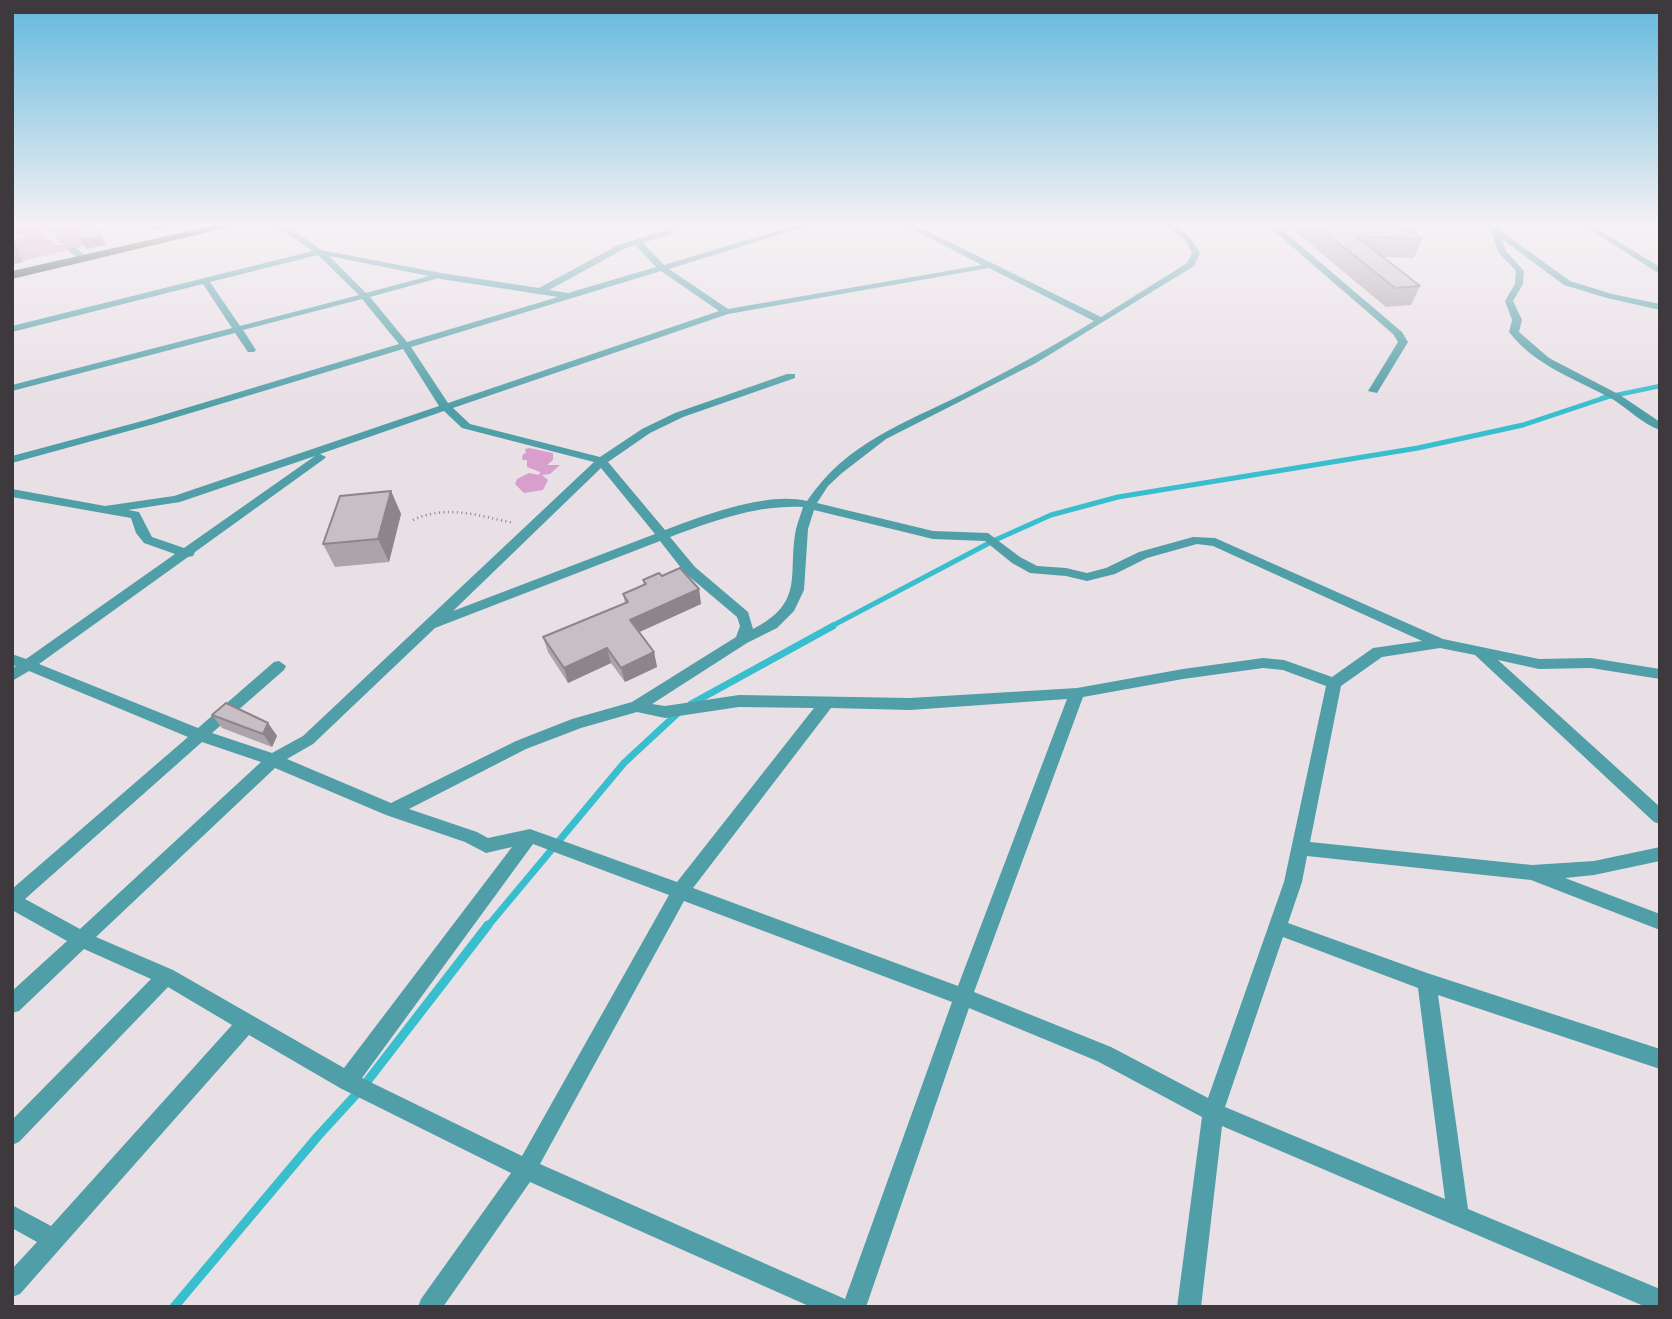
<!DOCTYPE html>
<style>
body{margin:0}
#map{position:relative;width:1672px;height:1319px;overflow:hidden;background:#e9e0e6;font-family:Rubik,sans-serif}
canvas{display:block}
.frame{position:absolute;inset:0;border:14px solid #3d393c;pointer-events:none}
</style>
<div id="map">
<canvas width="1672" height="1319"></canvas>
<div class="frame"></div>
</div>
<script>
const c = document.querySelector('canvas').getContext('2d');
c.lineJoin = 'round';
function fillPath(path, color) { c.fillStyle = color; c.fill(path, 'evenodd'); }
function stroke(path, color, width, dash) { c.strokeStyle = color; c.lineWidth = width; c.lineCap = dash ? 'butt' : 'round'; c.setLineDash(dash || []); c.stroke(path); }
fillPath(new Path2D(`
 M83,223L105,242L92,245L89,243L79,248L12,263V241L23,236H14L17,234L12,233V225L19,228L25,225L38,227C47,235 52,249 66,244L58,242L60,240L55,237L59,234H50L44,224Z
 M529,448L553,453V460L547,465H560L550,474L542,475L548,480L543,490L524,493L515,484L517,479L529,473L539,475L540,472L527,467V460H522L523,454L526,453L525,449Z`), '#d99fcc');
stroke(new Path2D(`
 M1602,398L1660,386`), '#39becd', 4.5);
stroke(new Path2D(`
 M830,627L993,541L1051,515L1118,497L1418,448L1523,425L1607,397`), '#39becd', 5);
stroke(new Path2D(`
 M691,704L833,626
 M487,927L624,763L679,712`), '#39becd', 7);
stroke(new Path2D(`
 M174,1307L318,1136L362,1088L488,925`), '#39becd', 9);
stroke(new Path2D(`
 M41,223L46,232L61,243
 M103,223L118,237
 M413,520C447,504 479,516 514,523`), '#8a8489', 2.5, [1, 3.5]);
fillPath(new Path2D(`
 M267,223H277L292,229L321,250L441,273L539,288L618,245L663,231L679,223H689L669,235L643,243L664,265L804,223H816L669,269L728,309L982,265L901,223H911L1101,317L1187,263L1192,253L1186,241L1162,223C1180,223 1192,239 1200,253L1194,266L1036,363L886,439L842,473L828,486L817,503L933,531L988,533L1020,557L1037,566L1066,568L1087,573L1106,568L1139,552L1193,537L1215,538L1443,639L1539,659L1591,658L1660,669V679L1591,668L1539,669L1498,660L1660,807V824L1654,822L1475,655L1440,648L1382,657L1341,686L1310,842L1532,865L1594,861L1660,847V861L1594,875L1565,878L1660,914V930L1531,880L1307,856L1302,882L1288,923L1427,973L1660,1049V1069L1438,995L1468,1209L1660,1289V1307H1646L1222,1126L1201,1307H1177L1202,1117L1097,1061L969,1008L866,1307H811L530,1182L443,1307H418L421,1299L511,1173L340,1088L249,1035L20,1294L12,1297V1269L37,1242L12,1228V1205L51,1226L232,1025L168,987L19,1142L12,1145V1120L151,979L84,949L19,1011L12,1013V991L67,941L12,910V889L188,737L29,671L12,681V669L16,666L12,665V654L26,659L175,554L144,543L136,533L131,518L12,497V489L105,506L174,496L439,406L403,349L154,424L12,463V456L146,420L399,344L362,299L243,330L256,350L254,352H248L235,333L12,391V385L232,328L203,284L12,332V326L313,251L286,233ZM635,245L656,267L568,293L549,290L624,249ZM318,255L359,295L240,326L210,282ZM329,256L429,276L366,293ZM989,268L1094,321C1052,347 1008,371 963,394C903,424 847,442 807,501C767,491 702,516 665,530L608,462L650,433L683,417L795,378V374H787L675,413L642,429L600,457L470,424L453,408L728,314ZM661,271L719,311L448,403L411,347ZM439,278L441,279L558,297L407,342L370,297ZM444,411L462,428L594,462L303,736L272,753L212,733L284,670L286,666L279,661L274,662L198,728L39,664L188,557L193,556L195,552L324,459L326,457L320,454ZM315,456L184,548L152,537L139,512L128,510L180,502ZM601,468L655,534L453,611ZM803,507C801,514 798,521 796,529C787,575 806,602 753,629L748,612L695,567L670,537C714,521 755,505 803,507ZM814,510L933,539L985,541L1012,563L1030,573L1066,576L1087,581L1115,574L1147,558L1197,544L1213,546L1422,641L1373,648L1332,677L1284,660L1263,658L1183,669L1077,688L910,698L739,695L665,706L652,704L747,643L777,628L794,611L804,590L808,529ZM660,541L685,573L737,617L740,626L736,637L632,702L572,719L516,741L391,803L287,759L313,744L435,628ZM1263,668L1283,670L1326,686L1284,882L1208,1098L1111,1047L974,992L1083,697L1183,679ZM1067,699L958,986L693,888L831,708L910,710ZM739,707L814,708L677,882L530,829L488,838L477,832L409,809L526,749L581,728L637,712L665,718ZM202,742L261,762L80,929L25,899ZM275,768L386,815L465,842L486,853L512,847L344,1068L173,970L96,937ZM533,844L669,895L522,1156L362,1078ZM684,901L952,1002L845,1299L540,1164ZM1283,937L1418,988L1445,1199L1225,1107Z
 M1265,223H1274L1402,332L1408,342L1377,393L1368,391L1398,342L1393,334Z
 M1481,223H1490L1570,281L1612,294L1660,304V310L1607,298L1564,285L1502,239L1506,251L1524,271L1523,284L1513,301L1522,320L1519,332L1549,358L1620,395L1660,422V430C1643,424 1629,410 1614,400C1577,379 1536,367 1509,332L1512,320L1505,301L1515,284L1516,271L1498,252L1491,231Z
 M1579,223H1588L1660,267V274Z
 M69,247H75L88,258L81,260L69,251Z`), '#509ea7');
fillPath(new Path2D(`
 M225,223H246L12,279V271Z`), '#203c3f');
fillPath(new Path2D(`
 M1285,223H1399L1422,239L1414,258L1382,257L1420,286L1411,305L1386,307Z
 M391,491L401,514L389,562L335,567L323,544Z
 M662,576L699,589L701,604L639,632L654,652L657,667L625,682L611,663L568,683L548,652L543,637L625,603L623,594L644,585L643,580Z
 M212,715L268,723L277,736L272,747L222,728Z`), '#aca4aa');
fillPath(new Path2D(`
 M157,223H172L174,226L152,231L149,225Z
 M12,235L23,262L12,265Z
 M101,236L106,245L86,249L81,240Z
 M391,491L401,514L389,562L378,539Z
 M699,589L701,604L633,635L630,620Z
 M607,648L611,663L568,683L564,668Z
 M654,652L657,667L625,682L621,668Z
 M268,723L277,736L272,747L263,734Z`), '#8c868b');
const building = new Path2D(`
 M70,223H92L101,236L81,240Z
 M1313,223H1399L1422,239L1356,236L1420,286L1395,288Z
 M12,241L17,253L12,254Z
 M391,491L378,539L323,544L340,496Z
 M680,568L699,589L630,620L654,652L621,668L607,648L564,668L543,637L628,602L623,594L646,584L643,580L659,573L662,576Z
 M226,703L268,723L263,734L212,715Z`);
fillPath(building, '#c8bfc6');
stroke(building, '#8c868b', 2);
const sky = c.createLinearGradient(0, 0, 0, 408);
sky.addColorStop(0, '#62b8dd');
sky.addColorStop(0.55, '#f5f1f4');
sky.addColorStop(1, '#f5f1f400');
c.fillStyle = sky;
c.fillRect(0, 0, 1672, 408);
</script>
